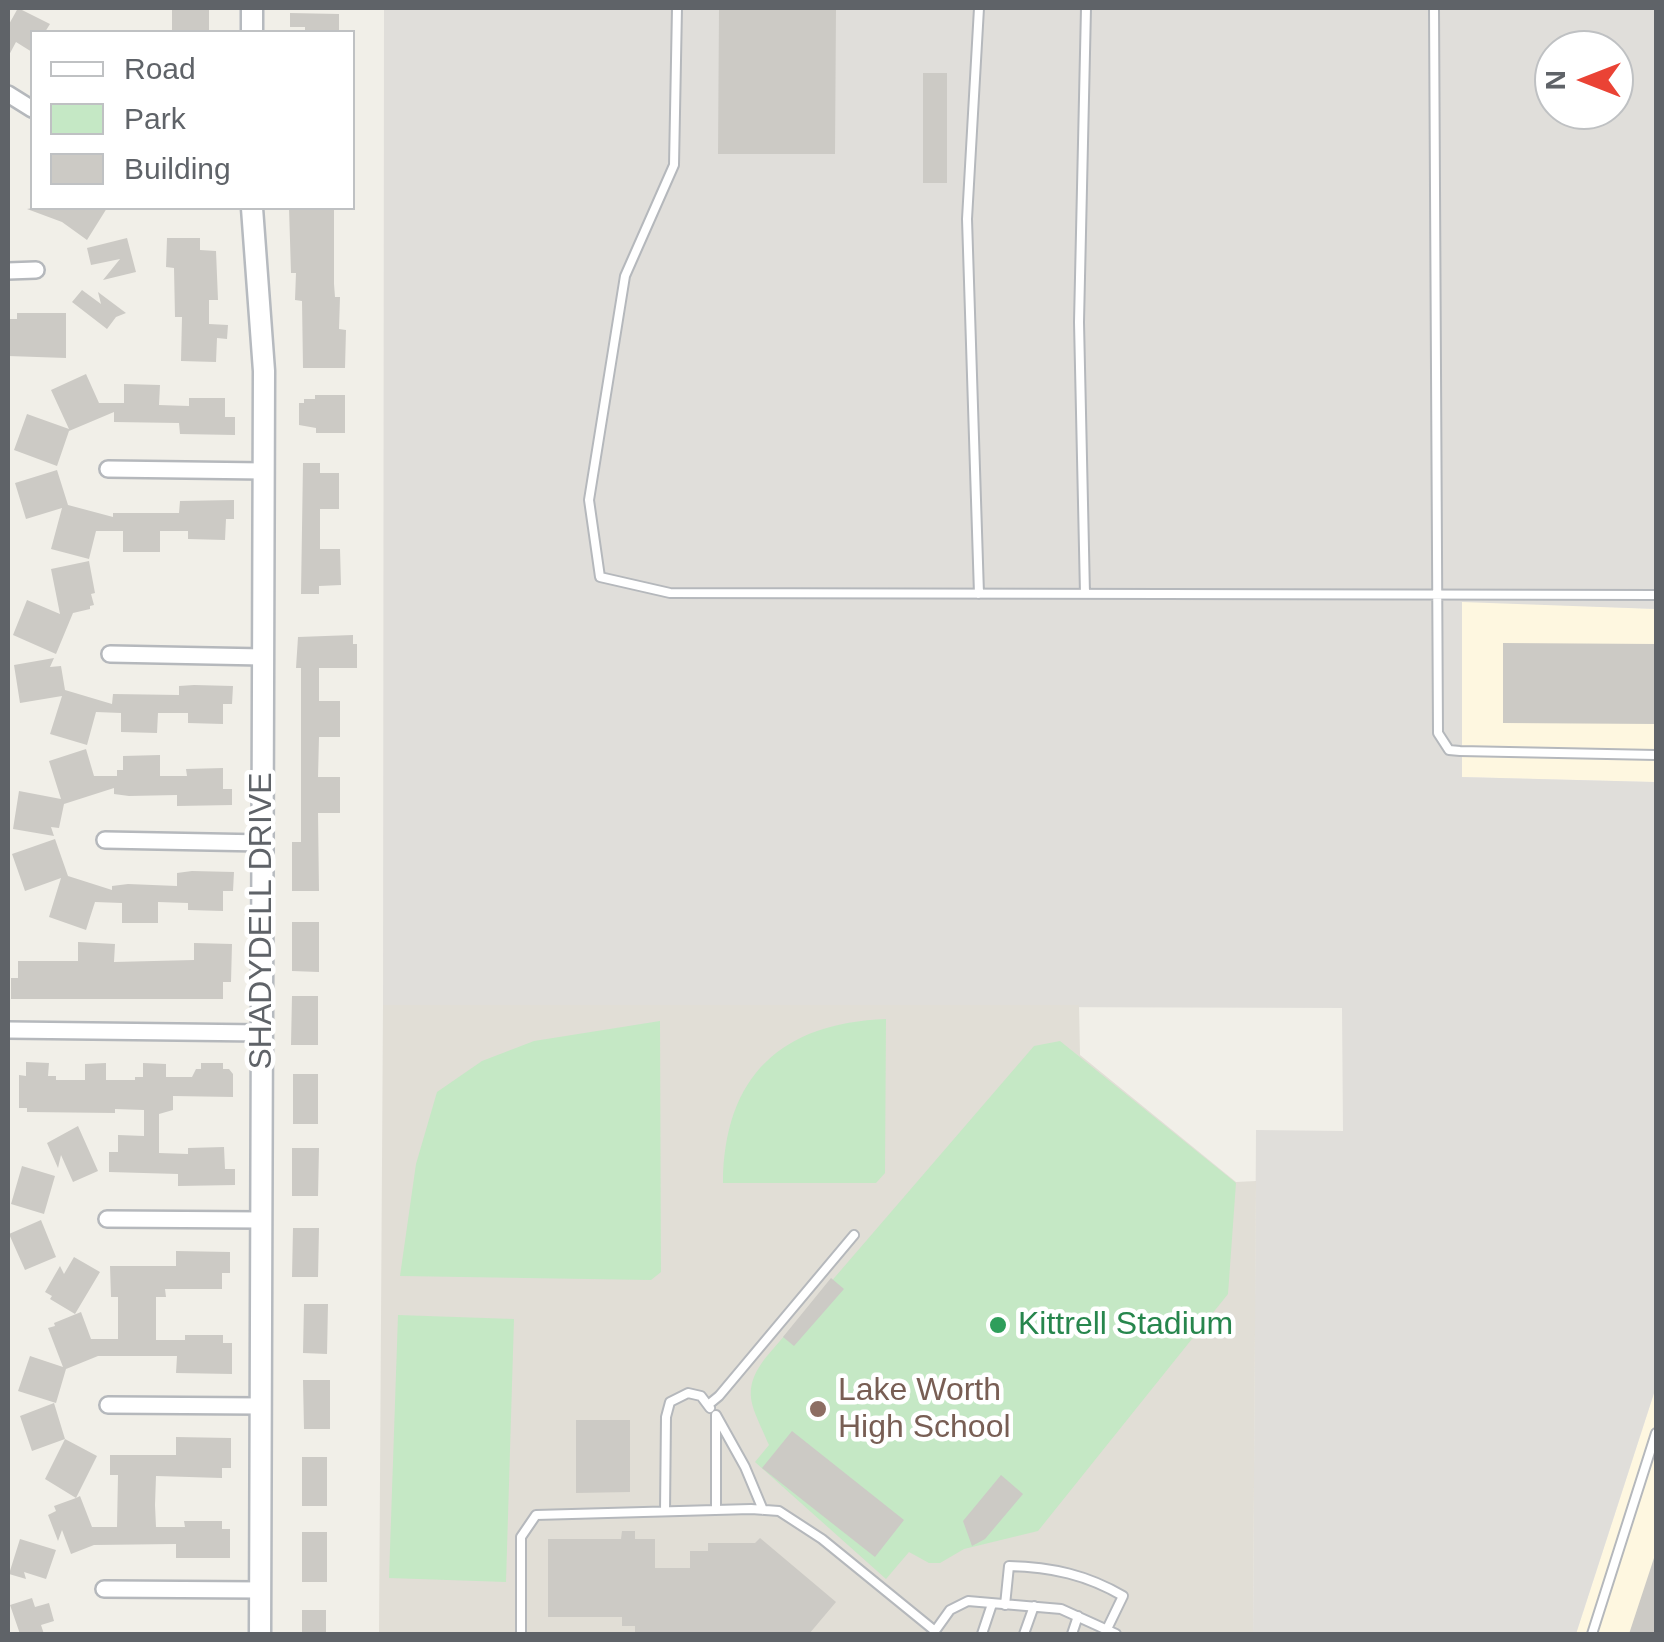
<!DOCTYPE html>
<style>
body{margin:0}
#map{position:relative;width:1664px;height:1642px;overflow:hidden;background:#f1efe8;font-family:Arial,sans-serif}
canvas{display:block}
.frame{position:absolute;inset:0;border:10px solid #5f6368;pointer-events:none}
.legend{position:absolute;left:30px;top:30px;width:325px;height:180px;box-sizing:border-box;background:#fff;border:2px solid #bfc1c3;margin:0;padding:12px 18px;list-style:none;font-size:30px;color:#5f6368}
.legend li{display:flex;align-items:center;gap:20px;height:50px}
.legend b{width:50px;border:2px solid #bfc1c3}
.north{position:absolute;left:1534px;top:30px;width:100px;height:100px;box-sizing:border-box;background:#fff;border:2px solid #bfc1c3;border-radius:50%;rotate:270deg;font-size:28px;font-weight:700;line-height:40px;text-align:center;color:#5f6368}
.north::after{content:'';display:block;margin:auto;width:35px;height:45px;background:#ea4335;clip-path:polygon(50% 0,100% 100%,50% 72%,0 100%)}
</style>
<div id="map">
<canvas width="1664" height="1642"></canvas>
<div class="frame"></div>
<ul class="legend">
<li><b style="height:12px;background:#fff"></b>Road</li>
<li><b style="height:28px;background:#c5e8c5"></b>Park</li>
<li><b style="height:28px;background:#cccac5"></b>Building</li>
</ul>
<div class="north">N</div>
</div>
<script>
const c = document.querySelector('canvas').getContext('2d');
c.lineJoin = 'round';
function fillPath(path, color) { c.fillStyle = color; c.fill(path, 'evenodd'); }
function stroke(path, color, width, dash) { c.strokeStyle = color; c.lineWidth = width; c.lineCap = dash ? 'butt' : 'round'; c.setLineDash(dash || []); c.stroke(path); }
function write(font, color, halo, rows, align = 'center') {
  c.font = font + ' Arial,sans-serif'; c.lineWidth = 9; c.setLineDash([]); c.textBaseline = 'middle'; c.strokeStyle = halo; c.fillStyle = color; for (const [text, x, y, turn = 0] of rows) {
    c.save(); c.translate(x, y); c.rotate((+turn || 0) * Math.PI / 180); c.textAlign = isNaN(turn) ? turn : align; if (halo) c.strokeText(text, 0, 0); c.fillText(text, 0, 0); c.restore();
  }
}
fillPath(new Path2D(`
 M1462,601L1656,609V896L1654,782L1462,777Z
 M1656,1387V1634H1576Z`), '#fef7e0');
fillPath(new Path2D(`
 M384,8H1656V609L1462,602V777L1654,782L1656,1387L1576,1634H1253L1256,1130L1343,1131L1342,1008L383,1005ZM1554,50H1614V110H1554Z`), '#e0deda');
fillPath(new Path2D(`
 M383,1005H1079L1080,1055L1236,1182L1256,1181L1253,1634H379Z`), '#e1ded6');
fillPath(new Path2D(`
 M886,1019L885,1173L876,1183H723C724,1076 781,1023 886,1019Z
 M660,1021L661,1272L651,1280L400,1276L416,1164L437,1092L482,1061L534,1041Z
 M1060,1041L1236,1183L1228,1294L1038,1531L964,1549L940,1563H929L909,1552L886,1579L755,1462L769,1445C754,1408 738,1392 767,1356L1034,1046Z
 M398,1315L514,1319L506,1582L389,1578Z`), '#c5e8c5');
fillPath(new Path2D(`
 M18,8L50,24L45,32H32V52L16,42L8,57V26Z
 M172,8H209V32H172Z
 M750,8H836L835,154H718L719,10H750Z
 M290,13L339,14V32H305V27H290Z
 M923,73H947V183H923Z
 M32,208H107L87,240L62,222L27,209Z
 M289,208H334V284L335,297H340L339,329L346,330L345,368H303L302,301L295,300L296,273H291Z
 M127,238L136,272L103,280L120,259L91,265L87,248Z
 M167,238H200V250L216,251L218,300H209V324L228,325L227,339L217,338L216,362L181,361L182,317H175L174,268L166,267Z
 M82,290L101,304L98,292L126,313L116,317L107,329L72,302Z
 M17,313H66V358L8,356V319H17Z
 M86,374L99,403H124V384L160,385L159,405L189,406V398H225V417H235V435L180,434L179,423L114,422V412L69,431L57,466L14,450L27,414L69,429L51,390Z
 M315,395H345V433H316V428L299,425V403H304V399H315Z
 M303,463H320V473H339V509H320V549H340L341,585L319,586V594H301Z
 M57,470L68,505L113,517V513H179L180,501L234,500V519H226L225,540L188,539V531H160V552H123V531H96L89,559L51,549L62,508L26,519L15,483Z
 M89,561L95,593L91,594L94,605L90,606V609L73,613L56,654L13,635L27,600L60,614L51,569Z
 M353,635V644H357V668H319V701H340V737H319L318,777H340V813H318L319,891H292V842H301V668H296L298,637Z
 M1503,643L1656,644V724L1503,723Z
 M54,658L50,667L61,666L65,690L112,704L113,694L179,695V686L194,685L233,686L232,704H223V724L188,723V713H158L157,733L121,732V713L96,712L87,745L50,734L62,696L20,703L14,665Z
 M86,749L94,776H117V770H123V756L160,755V776H187L186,769L223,768V789H232V805L177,806V795L129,796L114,794V788L64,804L59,828L51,827L54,836L13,829L19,791L61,799L49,761Z
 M55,839L68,876L112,890V886L128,884L177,886V873L192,871L234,872L233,891H223V911L188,910V903L158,902V923H122V903L95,902L86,930L49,917L61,878L25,891L12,854Z
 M292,922H319V972L292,971Z
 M78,942L115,944L114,962L194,960V943L232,944L231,982H223V999H11V978H18V961H78Z
 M292,996H318V1045H291Z
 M26,1062L49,1063L48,1076H56V1080H85V1064L106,1063V1080H135V1077H143V1063L166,1064V1077H192L196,1069H201V1063H223V1069H229L233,1074V1097L173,1096V1110L159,1114V1153L188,1154V1148L224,1147L225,1169H235V1185L178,1186V1174L109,1172V1152H118V1135L144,1136V1110L115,1109V1113L27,1112V1108H19V1075L26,1076Z
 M293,1074H318V1124H293Z
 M78,1126L98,1171L73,1182L61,1155L58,1168L47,1143Z
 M292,1148H319L318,1196H292Z
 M22,1166L55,1176L44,1214L11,1204Z
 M41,1220L56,1257L25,1270L9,1234Z
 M293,1228H319L318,1277H292Z
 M176,1251L230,1252V1273H222V1289H165L166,1297H156V1340H185V1335H223V1343H232V1374L176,1373L177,1356H98L66,1369L56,1403L18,1391L30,1356L63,1367L48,1328L55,1326L54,1323L81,1312L91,1339H118V1297H111L110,1266H176Z
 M74,1257L100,1272L75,1314L50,1299L52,1296L45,1292L60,1266L64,1274Z
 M831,1278L844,1289L794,1346L783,1337Z
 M304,1304H328L327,1354L303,1353Z
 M303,1380H330V1429H304Z
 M54,1403L65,1439L97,1456L76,1498L80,1496L92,1527H117L118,1475H110V1455H176V1437L231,1438V1468H222V1478L156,1476L155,1505L156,1527H185L184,1521H222V1529H230V1558H176V1544L94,1545L71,1554L62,1530L58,1541L48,1515L56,1511L54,1506L76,1498L45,1479L65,1439L32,1451L20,1416Z
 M576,1420H630V1492L576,1493Z
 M792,1431L904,1520L875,1557L762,1468Z
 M302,1457H327V1506H302Z
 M1001,1475L1023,1494L985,1539L972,1546L963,1521Z
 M622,1531H635V1539H655V1568H690V1551H708V1543H755L760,1538L836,1602L809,1634H635V1626H622V1617H548V1539H621Z
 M302,1532H327V1582H302Z
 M20,1539L56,1550L46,1579L24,1572L26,1579L9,1574Z
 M1654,1558L1656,1634H1629Z
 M32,1598L35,1607L49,1603L54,1621L41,1625L44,1634H20L10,1605Z
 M302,1610H326V1634H302Z`), '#cccac5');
const lane = new Path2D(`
 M677,8L674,165L625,276L589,500L600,577L670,593L1656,595
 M979,8L967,219L979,594
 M1434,8L1438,733L1449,750L1460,751L1656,755
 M1085,594L1079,322L1086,8
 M708,1405L719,1396L854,1235
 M716,1509V1415L745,1467L763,1510
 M665,1511L666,1417L670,1402L688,1393L701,1396L710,1408
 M1005,1605L1009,1566C1052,1567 1087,1575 1123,1596L1107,1629
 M935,1631L950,1610L968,1601L1061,1609L1116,1634
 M521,1634V1537L536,1515L751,1509L779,1511L822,1539L935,1631
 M982,1634L992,1604
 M1024,1634L1034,1606
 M1072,1634L1078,1616
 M1592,1634L1656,1433`);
const street = new Path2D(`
 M8,94L32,109
 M8,271L36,270
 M108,469L264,471
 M110,654L263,657
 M105,840L263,843
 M8,1030L262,1033
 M107,1219L261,1220
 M108,1405L261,1406
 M104,1589L260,1590`);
const secondary = new Path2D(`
 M252,8V32
 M252,208L264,371L260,1634`);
stroke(lane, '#b5b8bc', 12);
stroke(street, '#b5b8bc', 20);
stroke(secondary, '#b6babf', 25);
stroke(lane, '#fff', 8);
stroke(street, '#fff', 15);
stroke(secondary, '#fff', 20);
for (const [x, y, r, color] of [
 [998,1325,10,"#2e9e5b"],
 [818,1409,10,"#8d6e63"]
]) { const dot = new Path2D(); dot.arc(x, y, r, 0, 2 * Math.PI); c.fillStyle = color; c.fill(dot); stroke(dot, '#fff', 4); }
write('32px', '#5f6368', '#fff', [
 ["SHADYDELL DRIVE",262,921,-90]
]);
write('32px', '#27864d', '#fff', [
 ["Kittrell Stadium",1018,1325]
], 'left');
write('32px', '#785e54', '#fff', [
 ["Lake Worth",838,1391],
 ["High School",838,1428]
], 'left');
</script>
